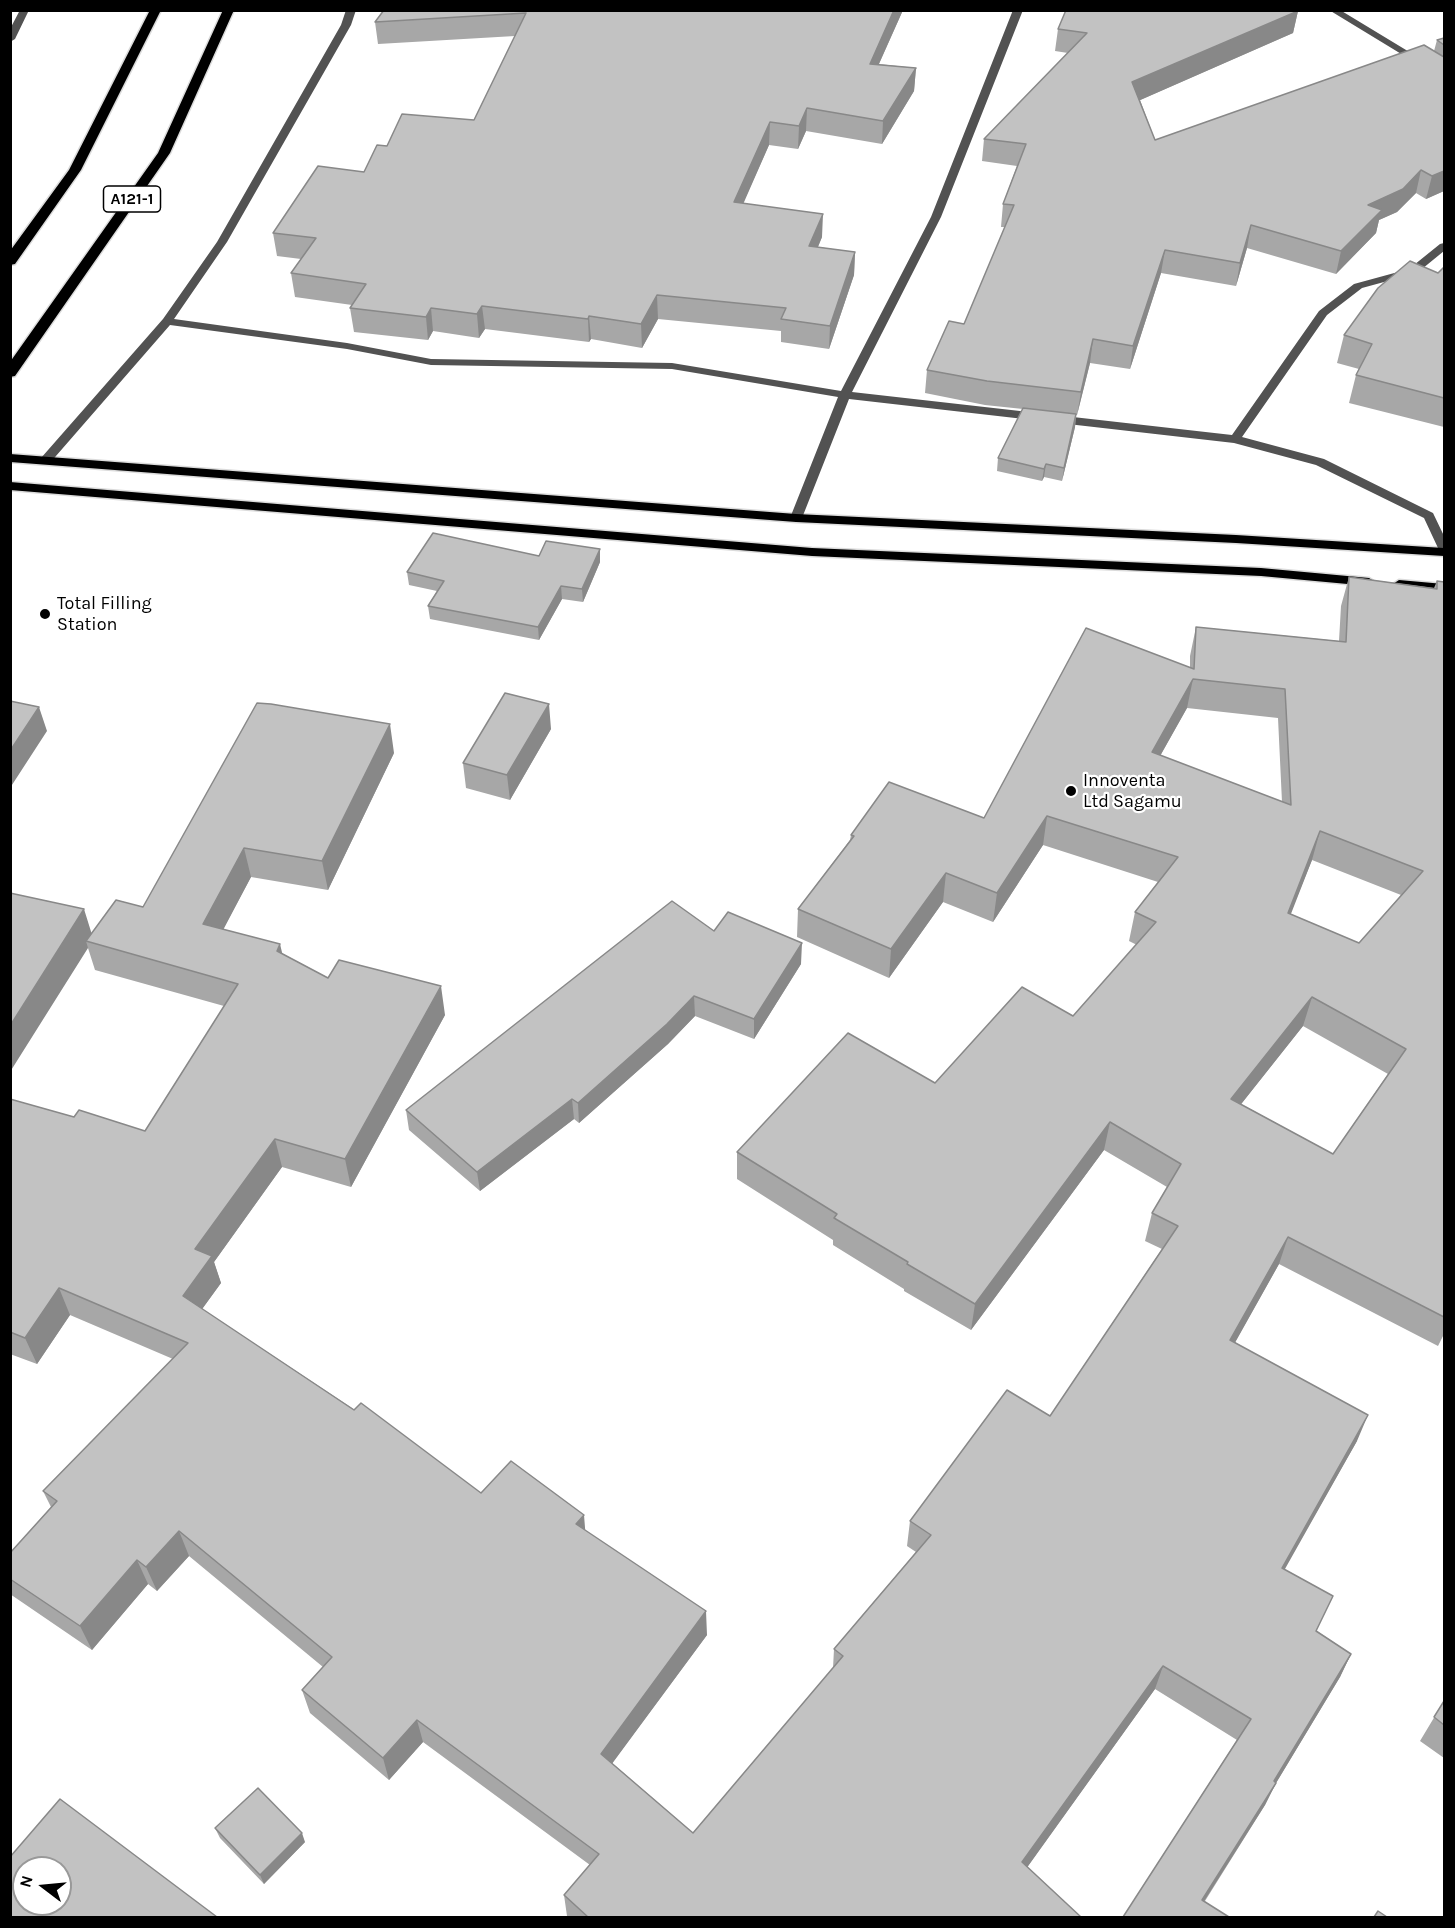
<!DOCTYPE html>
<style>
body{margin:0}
#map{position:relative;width:1455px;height:1928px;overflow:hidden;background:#fff;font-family:Karla,sans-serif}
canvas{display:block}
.frame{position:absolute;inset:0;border:12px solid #000;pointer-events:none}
.north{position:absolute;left:12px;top:1856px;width:60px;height:60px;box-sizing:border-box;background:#fff;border:2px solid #999;border-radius:50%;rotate:286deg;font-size:16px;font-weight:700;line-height:24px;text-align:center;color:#000}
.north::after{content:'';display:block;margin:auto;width:21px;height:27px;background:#000;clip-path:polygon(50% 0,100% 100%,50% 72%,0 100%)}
</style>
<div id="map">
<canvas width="1455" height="1928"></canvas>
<div class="frame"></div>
<div class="north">N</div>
</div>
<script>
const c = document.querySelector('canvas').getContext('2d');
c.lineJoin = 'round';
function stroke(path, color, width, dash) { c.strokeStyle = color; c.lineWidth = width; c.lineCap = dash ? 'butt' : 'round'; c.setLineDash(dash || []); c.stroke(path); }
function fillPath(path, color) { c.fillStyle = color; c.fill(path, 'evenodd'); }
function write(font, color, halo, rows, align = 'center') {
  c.font = font + ' Karla,sans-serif'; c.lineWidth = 4.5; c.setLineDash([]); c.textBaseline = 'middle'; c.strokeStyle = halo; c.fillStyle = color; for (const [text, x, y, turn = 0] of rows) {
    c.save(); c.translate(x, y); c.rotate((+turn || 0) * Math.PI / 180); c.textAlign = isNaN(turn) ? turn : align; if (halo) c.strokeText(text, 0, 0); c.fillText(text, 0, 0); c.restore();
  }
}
const major = new Path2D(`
 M10,454L796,514L1236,535L1444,548V556L1236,543L796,522L10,462Z
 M10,482L812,548L1261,568L1369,578L1375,582L1369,586L1261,576L812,556L10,490Z
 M1399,580L1444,584V592L1394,587L1393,584Z`);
const highway = new Path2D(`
 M150,10H161L81,170L15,264L10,265V251L69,170Z
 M223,10H234L170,153L15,376L10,377V362L158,153Z`);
stroke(major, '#dbdbdb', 3);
stroke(highway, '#dbdbdb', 3);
fillPath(new Path2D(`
 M20,10H29L15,39L10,42V29Z
 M346,10H356L351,25L227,242L174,319L347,343L431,359L672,363L841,391L931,217L1013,10H1023L941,217L852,392L1232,435L1319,311L1354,284L1409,269L1440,244L1444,243V251L1417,273L1362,288L1327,315L1242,437L1324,459L1433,513L1444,536V552L1438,548L1424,518L1316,465L1234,443L849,399L802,518L796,522L790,518L838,397L672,369L431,365L347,349L170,325L49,464H41V458L163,319L217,242L341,25Z
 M1329,10H1340L1444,73V80Z`), '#525252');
fillPath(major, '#000');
fillPath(highway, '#000');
fillPath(new Path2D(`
 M384,10H903L879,64L916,68L914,91L882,144L806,131L798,149L769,145L743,203L822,237L818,247L855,252L854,275L829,349L781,342V331L658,319L642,348L591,339L589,342L485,329L479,338L433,331L428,340L354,332L350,308L352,305L295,297L291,273L301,259L277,256L273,233L364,172L387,146L474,120L515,36L378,44L375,22Z
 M1298,11L1293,33L1140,100L1155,140L1434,51L1437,40L1444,38V191L1426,199L1416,193L1397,212L1379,220L1376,233L1336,274L1247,248L1236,286L1161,273L1130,369L1090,363L1077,415H1076L1075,427L1062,481L1044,477L1042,481L997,471L998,458L1023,409L985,405L925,393L927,370L964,324L1005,227H1001L1003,204L1017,166L982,161L984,139L1068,53L1055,51L1058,29Z
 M1444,267V427L1349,403L1356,375L1359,369L1337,363L1344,335L1438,273Z
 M539,556L600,562L583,602L562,599L539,640L430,619L428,606L437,591L409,585L407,572Z
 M1349,577L1434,588L1437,581L1444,582V1334L1438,1346L1279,1264L1235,1342L1357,1441L1284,1569L1317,1631L1351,1654L1340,1677L1276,1783L1265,1805L1205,1901L1123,1917L1237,1740L1155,1689L1027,1867L1081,1917H569L567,1916L564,1895L590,1865L423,1742L389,1780L310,1713L302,1690L323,1667L189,1556L157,1591L148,1584L92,1650L10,1594V1553L51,1507L43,1491L173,1359L70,1315L37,1364L10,1354V1099L74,1117L145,1131L224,1006L95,970L88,948L10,893L92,933L143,907L394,753L328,890L251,877L223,929L283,954L328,978L445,1015L351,1187L282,1167L214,1262L221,1283L202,1309L481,1493L585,1530L707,1635L612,1763L693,1833L833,1668L834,1649L916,1552L907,1546L910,1521L1050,1416L1162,1249L1145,1241L1152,1213L1167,1187L1104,1150L971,1330L904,1291V1289L833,1245V1240L737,1179V1152L935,1083L1073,1016L1137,945L1129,941L1135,912L1158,882L1043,845L993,922L943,902L889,978L797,937L798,909L850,840L851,835L984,818L1190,667V656L1196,627L1339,641L1341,606ZM1187,708L1278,718L1282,802L1160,756ZM1312,860L1401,895L1359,943L1290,914ZM1303,1026L1388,1074L1333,1154L1241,1104Z
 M551,729L510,800L466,788L463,763Z
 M714,931L801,964L754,1039L695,1016L668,1044L579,1123L574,1119L480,1191L409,1130L406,1110Z
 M1444,1701V1758L1420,1741Z
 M215,1828L305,1842L264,1884L220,1838Z`), '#a7a7a7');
fillPath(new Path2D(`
 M894,10H903L869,86L870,64Z
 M1298,11L1293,33L1129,105L1132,82Z
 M916,68L914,91L882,144L883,121Z
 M807,108L806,131L798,149L799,126Z
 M770,122L769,145L734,225V202Z
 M1421,170L1416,193L1397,212L1379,220L1376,233L1336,274L1341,251L1368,205Z
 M1444,171V191L1426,199L1432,176Z
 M823,214L822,237L808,270L809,246Z
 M1251,225L1247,248L1236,286L1240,263Z
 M1165,250L1161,273L1130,369L1133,346Z
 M855,252L854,275L829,349L830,326Z
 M657,295L658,319L642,348L641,324Z
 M482,306L485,329L479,338L477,314Z
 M431,308L433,331L428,340L426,317Z
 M589,316L591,339L589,342L588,319Z
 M1093,339L1090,363L1077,415L1081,392Z
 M1076,414L1075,427L1062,481L1064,468Z
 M1046,464L1044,477L1042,481L1044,469Z
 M600,549V562L583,602L582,589Z
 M561,586L562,599L539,640L538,627Z
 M1193,679L1187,708L1146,781L1152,752Z
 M549,704L551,729L510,800L507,775Z
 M39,707L47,731L10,788V751Z
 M390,724L394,753L328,890L322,861Z
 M1047,816L1043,845L993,922L997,893Z
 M1320,831L1312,860L1280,942L1288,913Z
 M244,848L251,877L211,953L203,924Z
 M946,873L943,902L889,978L891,949Z
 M84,909L93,938L86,941L88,948L10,1072V1026Z
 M802,943L801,964L754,1039V1019Z
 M280,944L287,973L277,951Z
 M441,986L445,1015L351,1187L345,1159Z
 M694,996L695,1016L668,1044L579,1123L578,1103Z
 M1312,997L1303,1026L1223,1127L1231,1099Z
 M572,1099L574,1119L480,1191L477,1172Z
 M1110,1122L1104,1150L971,1330L975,1304Z
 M275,1139L282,1167L214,1262L221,1283L192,1323L183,1296L195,1249Z
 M1288,1237L1279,1264L1222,1366L1230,1340Z
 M59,1288L70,1315L37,1364L25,1338Z
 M1368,1415L1357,1441L1272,1592L1282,1568Z
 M584,1515L586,1540L576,1524Z
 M179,1531L189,1556L157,1591L146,1567Z
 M137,1560L148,1584L92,1650L80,1626Z
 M706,1611L707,1635L603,1776L601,1754Z
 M1351,1654L1340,1677L1267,1798L1276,1783L1265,1805L1194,1917L1202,1900Z
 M1163,1666L1155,1689L1016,1883L1022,1862Z
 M417,1720L423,1742L389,1780L383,1758Z
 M302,1833L305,1842L264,1884L260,1875Z`), '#888');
const building = new Path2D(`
 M384,10H894L870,64L916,68L883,121L807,108L799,126L770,122L734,202L823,214L809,246L855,252L830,326L781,319L786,308L657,295L641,324L589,316L588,319L482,306L477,314L431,308L426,317L350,308L366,284L291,273L316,238L273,233L318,166L364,172L377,145L387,146L402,114L474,120L526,13L375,22Z
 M1066,10L1298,11L1132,82L1155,140L1424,45L1444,57V171L1432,176L1421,170L1403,189L1368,205L1382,210L1341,251L1251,225L1240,263L1165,250L1133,346L1093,339L1081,392L987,381L927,370L949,321L964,324L1014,205L1003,204L1026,144L984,139L1087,33L1058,29Z
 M1444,38V45L1437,40Z
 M1410,261L1438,273L1444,267V398L1356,375L1372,344L1344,335L1378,288Z
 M1023,408L1076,414L1064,468L1046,464L1044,469L998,458Z
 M433,533L539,556L546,541L600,549L582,589L561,586L538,627L428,606L444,581L407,572Z
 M1349,577L1437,589V581L1444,582V1317L1288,1237L1230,1340L1368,1415L1282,1568L1333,1596L1316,1631L1351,1654L1274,1781L1276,1783L1202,1900L1229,1917H1123L1251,1719L1163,1666L1022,1862L1081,1917H588L564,1895L599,1854L417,1720L383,1758L302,1690L332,1657L179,1531L146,1567L137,1560L80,1626L10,1579V1553L57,1501L43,1491L188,1343L59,1288L25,1338L10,1332V1099L74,1117L79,1110L145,1131L238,984L86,941L116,900L143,907L257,703L271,704L390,724L322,861L244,848L203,924L280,944L277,951L328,978L339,960L441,986L345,1159L275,1139L195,1249L212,1256L183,1296L354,1410L361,1403L481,1493L511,1461L584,1515L576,1524L706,1611L601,1754L693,1833L843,1656L834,1649L931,1535L910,1521L1007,1390L1050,1416L1178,1226L1152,1213L1181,1164L1110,1122L975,1304L907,1264L908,1262L834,1218L837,1214L737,1152L848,1033L935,1083L1022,987L1073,1016L1156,922L1135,912L1178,857L1047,816L997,893L946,873L891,949L798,909L854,836L851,835L889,782L984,818L1086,628L1194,669L1196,627L1346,642ZM1193,679L1285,689L1291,805L1152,752ZM1320,831L1423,871L1359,943L1288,913ZM1312,997L1406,1049L1333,1154L1231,1099Z
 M505,693L549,704L507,775L463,763Z
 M10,701L39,707L10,751Z
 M10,893L84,909L10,1026Z
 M672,901L714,931L728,912L802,943L754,1019L694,996L667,1024L578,1103L572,1099L477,1172L406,1110Z
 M1444,1701V1725L1434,1717Z
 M258,1788L302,1833L260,1875L215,1828Z
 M60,1799L217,1917H10V1857ZM24,1868H60V1904H24Z
 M1378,1911L1387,1917H1374Z`);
fillPath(building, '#c2c2c2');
stroke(building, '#888', 1.5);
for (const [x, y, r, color] of [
 [45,614,6,"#000"],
 [1071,791,6,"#000"]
]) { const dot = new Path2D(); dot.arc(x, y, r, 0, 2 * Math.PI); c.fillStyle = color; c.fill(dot); stroke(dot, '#fff', 2); }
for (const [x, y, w] of [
 [132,199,57]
]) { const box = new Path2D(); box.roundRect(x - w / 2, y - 13, w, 26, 4.5); c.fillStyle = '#fff'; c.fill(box); stroke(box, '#000', 1.5); }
write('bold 16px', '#000', null, [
 ["A121-1",132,199]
]);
write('18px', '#000', '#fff', [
 ["Total Filling",57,604],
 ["Station",57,625],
 ["Innoventa",1083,781],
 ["Ltd Sagamu",1083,802]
], 'left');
</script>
